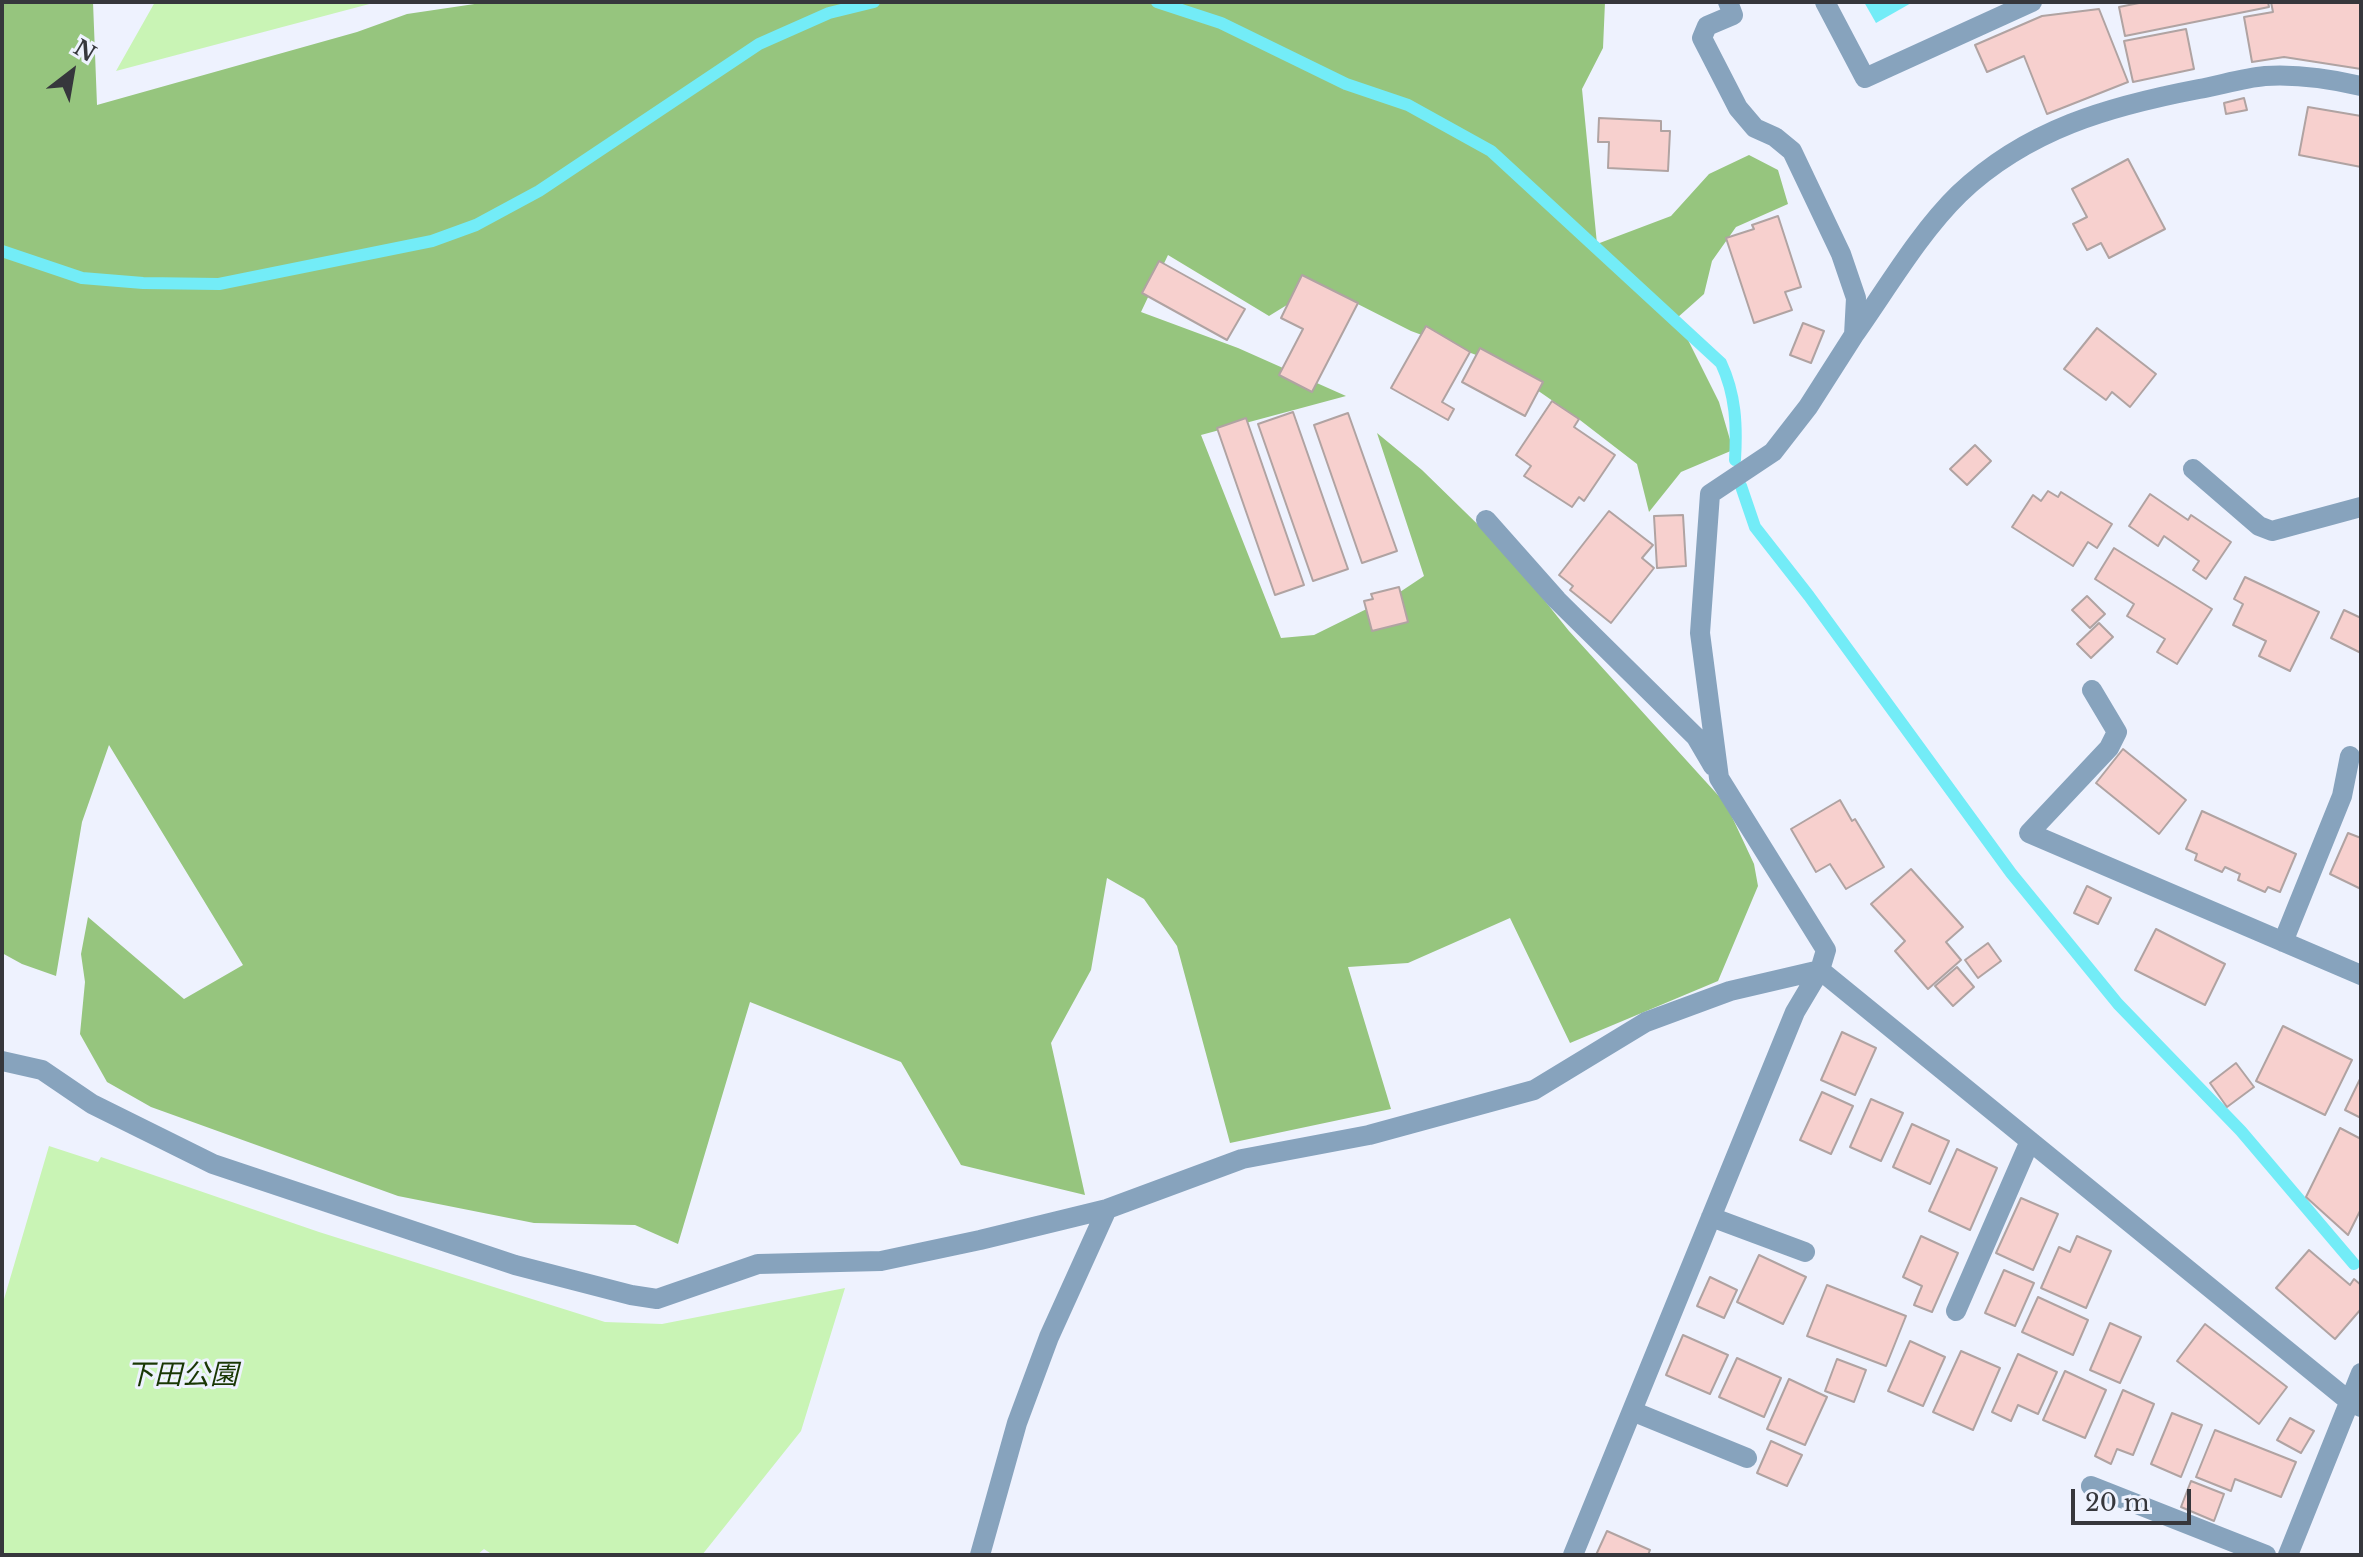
<!DOCTYPE html>
<meta charset="utf-8">
<style>
body{margin:0}
#map{position:relative;width:2363px;height:1557px;overflow:hidden;background:#eef2fe;font-family:"Libre Baskerville",serif}
canvas{display:block}
.frame{position:absolute;inset:0;border:4px solid #36373c;pointer-events:none}
.north{position:absolute;left:32px;top:32px;width:80px;height:80px;-webkit-text-stroke:6px #eef2fe;paint-order:stroke;rotate:31deg;font-size:22px;font-weight:700;line-height:32px;text-align:center;color:#36373c}
.north::after{content:'';display:block;margin:auto;width:28px;height:36px;background:#36373c;clip-path:polygon(50% 0,100% 100%,50% 72%,0 100%)}
.scale{position:absolute;left:2071px;top:1489px;width:120px;height:36px;box-sizing:border-box;border:4px solid #36373c;border-top:0;padding-left:10px;font-size:24px;line-height:28px;white-space:nowrap;color:#36373c;-webkit-text-stroke:6px #eef2fe;paint-order:stroke}
</style>
<div id="map">
<canvas width="2363" height="1557"></canvas>
<div class="frame"></div>
<div class="north">N</div>
<div class="scale">20 m</div>
</div>
<script>
const c = document.querySelector('canvas').getContext('2d');
c.lineJoin = 'round';
function fillPath(path, color) { c.fillStyle = color; c.fill(path, 'evenodd'); }
function stroke(path, color, width, dash) { c.strokeStyle = color; c.lineWidth = width; c.lineCap = dash ? 'butt' : 'round'; c.setLineDash(dash || []); c.stroke(path); }
function write(font, color, halo, rows, align = 'center') {
  c.font = font + ' "Libre Baskerville","Noto Sans JP",serif'; c.lineWidth = 6; c.setLineDash([]); c.textBaseline = 'middle'; c.strokeStyle = halo; c.fillStyle = color; for (const [text, x, y, turn = 0] of rows) {
    c.save(); c.translate(x, y); c.rotate((+turn || 0) * Math.PI / 180); c.textAlign = isNaN(turn) ? turn : align; if (halo) c.strokeText(text, 0, 0); c.fillText(text, 0, 0); c.restore();
  }
}
fillPath(new Path2D(`
 M155,2H377L116,71Z
 M49,1146L98,1162L101,1157L319,1232L605,1322L662,1324L845,1288L801,1431L702,1555H493L484,1549L477,1555H2V1306Z`), '#c9f4b5');
fillPath(new Path2D(`
 M2,2H93L97,105L357,32L407,14L488,2H1605L1603,48L1582,89L1597,244L1671,216L1709,174L1749,155L1778,170L1788,204L1736,227L1712,261L1704,294L1677,318L1719,402L1733,450L1681,472L1649,512L1637,464L1576,417L1498,363L1411,331L1334,292L1295,300L1269,316L1168,255L1141,312L1238,348L1346,396L1201,435L1281,638L1314,635L1397,594L1424,576L1377,433L1422,470L1504,550L1569,631L1726,804L1754,864L1758,886L1718,981L1570,1043L1510,918L1408,963L1348,967L1391,1109L1230,1143L1177,946L1144,899L1107,878L1091,970L1051,1043L1085,1195L961,1165L901,1062L750,1002L678,1244L635,1225L534,1223L398,1196L151,1107L107,1082L80,1034L85,982L81,954L88,917L184,999L243,965L109,745L82,822L56,976L22,964L2,953Z`), '#96c57e');
fillPath(new Path2D(`
 M1864,2H1913L1876,23Z`), '#73ecf7');
stroke(new Path2D(`
 M1157,2L1221,23L1346,84L1408,105L1491,151L1721,363C1736,395 1737,426 1735,460
 M2,251L82,278L143,283L219,284L432,241L476,225L539,191L759,44L829,13L874,2
 M1741,486L1755,527L1809,596L2011,873L2118,1004L2241,1131L2354,1264`), '#73ecf7', 12);
const building = new Path2D(`
 M2144,2H2268L2269,7L2125,36L2119,7Z
 M2271,2H2361V69L2284,57L2252,62L2244,17L2273,12Z
 M2099,9L2128,82L2047,114L2024,56L1987,72L1975,45L2042,16Z
 M2186,29L2194,69L2133,82L2124,41Z
 M2244,98L2247,110L2226,114L2224,103Z
 M2308,107L2361,116V167L2299,155Z
 M1599,118L1661,121V131H1670L1668,171L1608,168L1609,142H1598Z
 M2128,159L2165,229L2109,258L2101,243L2087,250L2073,224L2087,217L2072,189Z
 M1778,216L1801,287L1785,292L1792,310L1754,323L1726,238L1754,229L1752,225Z
 M1159,261L1245,309L1227,340L1142,293Z
 M1302,275L1358,303L1312,392L1279,375L1303,329L1281,318Z
 M1803,323L1824,331L1811,363L1790,355Z
 M1426,326L1470,352L1442,402L1454,409L1448,420L1391,388Z
 M2097,328L2156,374L2130,407L2112,392L2106,400L2064,369Z
 M1480,348L1543,382L1525,416L1462,382Z
 M1552,401L1579,419L1574,427L1615,455L1584,501L1579,497L1572,507L1524,476L1531,466L1516,455Z
 M1293,412L1348,569L1313,581L1258,424Z
 M1348,413L1397,551L1362,563L1314,425Z
 M1246,418L1304,585L1275,595L1217,428Z
 M1975,445L1991,461L1967,485L1950,469Z
 M2048,491L2058,497L2061,492L2112,524L2097,548L2088,542L2073,566L2012,527L2033,495L2041,501Z
 M2150,494L2188,520L2191,515L2231,542L2206,579L2193,570L2199,561L2164,536L2158,546L2129,526Z
 M1609,511L1653,545L1642,558L1654,568L1611,623L1570,590L1573,586L1559,575Z
 M1683,515L1686,566L1657,568L1654,516Z
 M2114,548L2212,609L2177,664L2157,652L2165,639L2127,616L2134,604L2095,579Z
 M2245,577L2319,612L2290,671L2259,656L2266,641L2233,625L2243,604L2234,599Z
 M1399,587L1408,622L1372,631L1364,601L1373,599L1371,594Z
 M2087,596L2105,614L2090,628L2072,610Z
 M2344,610L2361,618V653L2331,638Z
 M2099,623L2113,637L2091,658L2077,644Z
 M2123,749L2186,800L2159,834L2096,783Z
 M1840,800L1852,821L1855,819L1884,867L1846,889L1830,864L1816,872L1791,829Z
 M2202,811L2296,854L2280,892L2268,887L2265,892L2238,880L2240,874L2225,867L2222,872L2195,860L2197,854L2186,849Z
 M2348,833L2361,838V889L2330,874Z
 M1911,869L1963,927L1946,942L1961,960L1928,989L1895,951L1905,941L1871,904Z
 M2087,886L2111,898L2098,924L2074,913Z
 M2156,929L2225,964L2205,1005L2135,970Z
 M1988,943L2001,961L1978,978L1965,960Z
 M1957,967L1974,987L1953,1006L1935,986Z
 M2283,1026L2352,1060L2325,1115L2256,1081Z
 M1842,1032L1876,1048L1855,1095L1821,1080Z
 M2236,1063L2254,1087L2227,1107L2210,1083Z
 M2361,1077V1118L2345,1110Z
 M1822,1092L1853,1106L1831,1154L1800,1140Z
 M1871,1099L1903,1113L1881,1161L1850,1147Z
 M1912,1124L1949,1141L1930,1184L1893,1167Z
 M2340,1128L2361,1139V1209L2348,1235L2306,1197Z
 M1957,1149L1997,1168L1970,1230L1929,1211Z
 M2021,1198L2058,1214L2033,1270L1996,1253Z
 M1921,1236L1958,1253L1932,1312L1914,1305L1922,1286L1903,1277Z
 M2077,1236L2111,1251L2086,1308L2041,1288L2059,1247L2070,1252Z
 M2309,1250L2350,1285L2354,1279L2361,1285V1309L2335,1339L2276,1288Z
 M1759,1255L1806,1277L1783,1324L1737,1302Z
 M2004,1270L2034,1283L2015,1326L1985,1313Z
 M1710,1277L1737,1290L1724,1318L1697,1306Z
 M1827,1285L1906,1316L1886,1366L1807,1336Z
 M2038,1297L2088,1320L2073,1355L2022,1332Z
 M2110,1323L2141,1337L2120,1383L2090,1370Z
 M2205,1324L2287,1387L2259,1424L2177,1361Z
 M1683,1335L1728,1355L1710,1394L1666,1375Z
 M1910,1341L1945,1357L1923,1406L1888,1391Z
 M1961,1351L2000,1368L1973,1430L1933,1412Z
 M2018,1354L2057,1372L2038,1414L2018,1405L2011,1421L1992,1412Z
 M1737,1358L1781,1378L1764,1417L1719,1397Z
 M1837,1359L1866,1370L1854,1402L1825,1391Z
 M2065,1371L2106,1390L2085,1438L2043,1420Z
 M1789,1379L1827,1397L1805,1445L1767,1429Z
 M2123,1390L2154,1404L2133,1455L2117,1449L2111,1464L2095,1456Z
 M2172,1413L2202,1425L2181,1477L2151,1464Z
 M2290,1418L2314,1431L2301,1453L2277,1440Z
 M2215,1430L2296,1462L2281,1497L2235,1479L2231,1491L2196,1477Z
 M1771,1441L1802,1455L1787,1486L1757,1473Z
 M2191,1481L2224,1494L2214,1521L2181,1507Z
 M1607,1531L1650,1550L1648,1555H1596Z`);
fillPath(building, '#f7d0ce');
stroke(building, '#b0a3a2', 2);
stroke(new Path2D(`
 M1825,2L1865,78L2032,2
 M1854,335C1886,290 1919,233 1959,194C2027,129 2110,106 2199,89C2221,85 2243,78 2265,76C2296,74 2331,79 2361,86
 M2193,469L2259,526L2272,531L2361,507
 M1486,520L1557,600L1696,737L1713,766
 M2092,690L2117,732L2109,748L2029,833L2361,975
 M2283,942L2342,796L2350,756
 M1820,970L2349,1401L2361,1407
 M2,1061L42,1070L92,1104L213,1164L515,1265L631,1295L657,1299L758,1264L881,1261L980,1240L1107,1209L1242,1159L1369,1135L1534,1090L1646,1022L1730,991L1820,970
 M1711,1217L1805,1252
 M1956,1311L2030,1141
 M1632,1411L1747,1458
 M2091,1486L2266,1555
 M980,1555L1017,1423L1049,1337L1107,1209
 M1573,1555L1795,1012L1820,970L1826,950L1719,778L1700,633L1710,494L1773,452L1808,407L1854,335L1856,298L1841,254L1792,151L1775,137L1755,128L1738,108L1702,38L1707,26L1733,15L1728,2
 M2288,1555L2361,1373`), '#87a3bd', 20);
write('italic 28px', '#193704', '#eef2fe', [
 ["下田公園",182,1376]
]);
</script>
